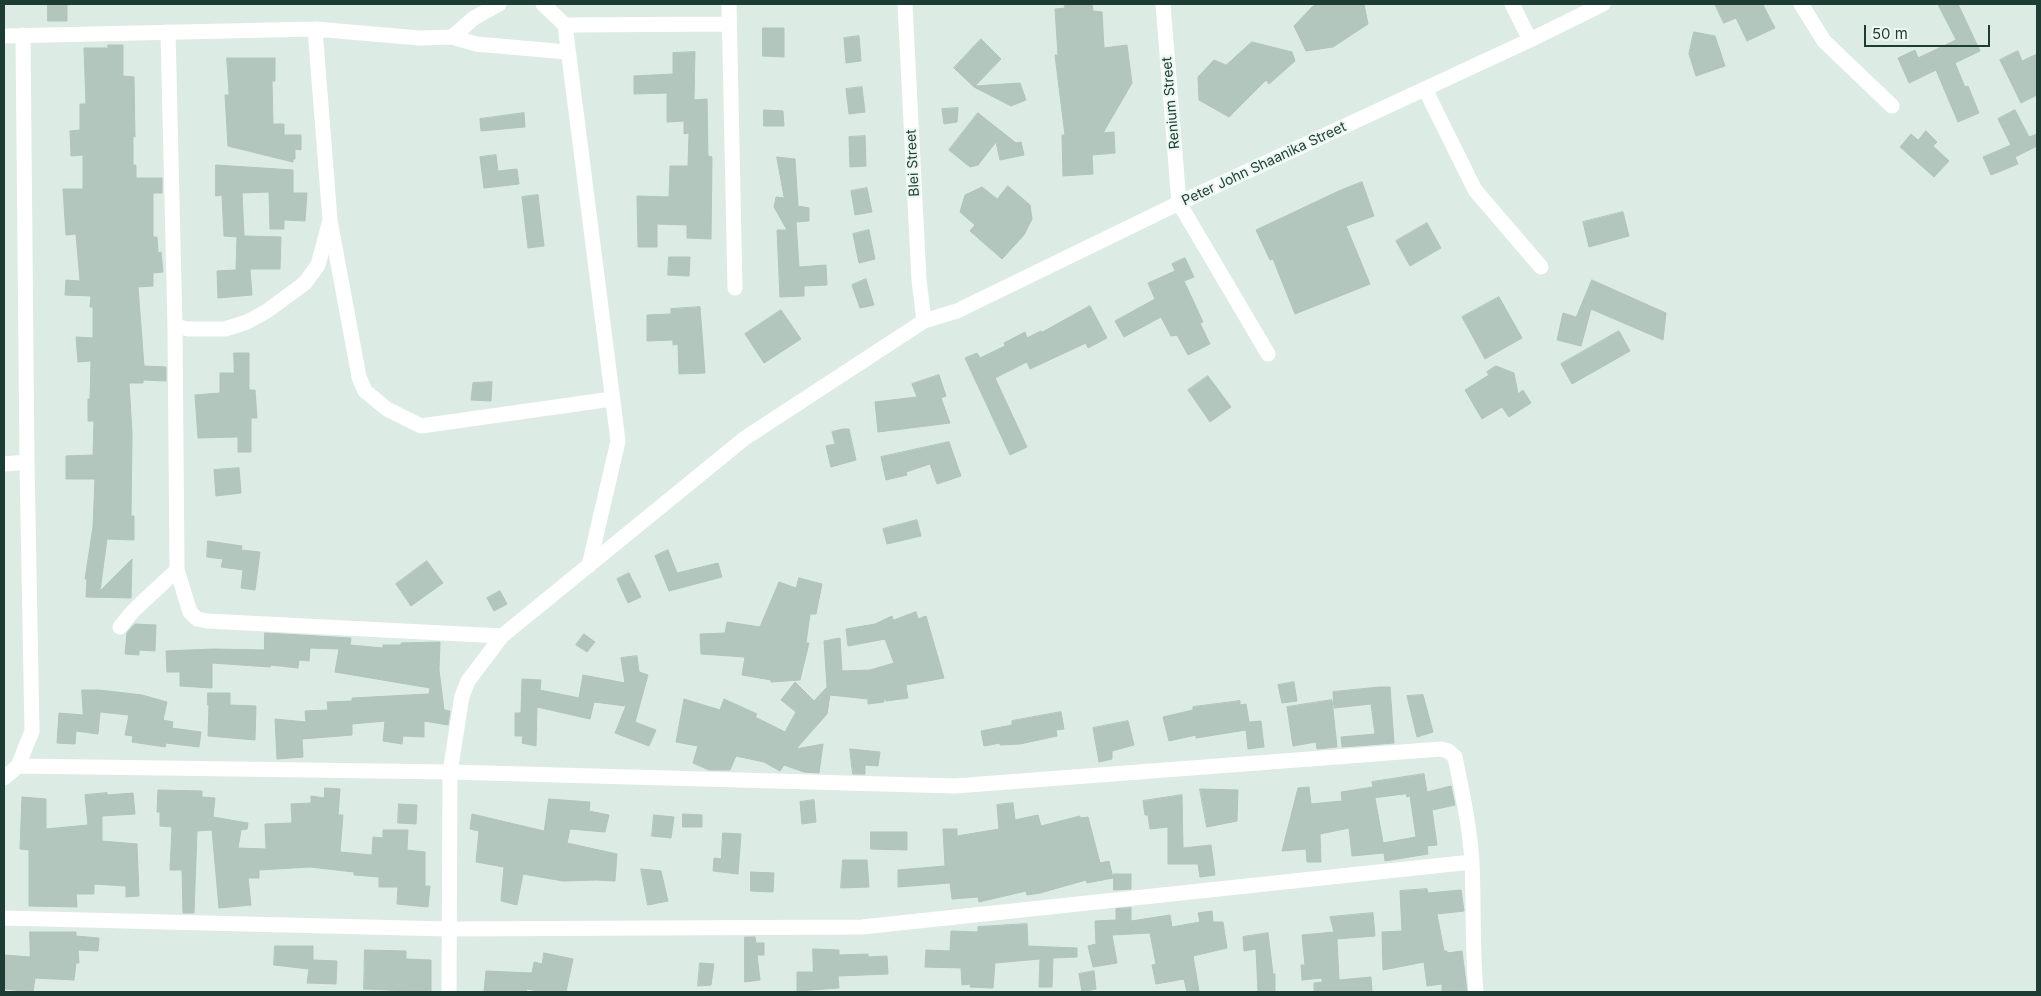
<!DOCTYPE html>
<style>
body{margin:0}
#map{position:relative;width:2041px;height:996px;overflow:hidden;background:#ddebe5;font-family:Inter,sans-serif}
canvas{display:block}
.frame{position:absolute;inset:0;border:5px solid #1d3c34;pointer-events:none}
.scale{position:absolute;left:1864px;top:25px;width:126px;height:22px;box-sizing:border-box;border:2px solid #1d3c34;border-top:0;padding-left:6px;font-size:15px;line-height:18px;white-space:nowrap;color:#1d3c34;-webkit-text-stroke:4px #eef8f3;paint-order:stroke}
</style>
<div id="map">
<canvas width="2041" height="996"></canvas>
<div class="frame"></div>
<div class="scale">50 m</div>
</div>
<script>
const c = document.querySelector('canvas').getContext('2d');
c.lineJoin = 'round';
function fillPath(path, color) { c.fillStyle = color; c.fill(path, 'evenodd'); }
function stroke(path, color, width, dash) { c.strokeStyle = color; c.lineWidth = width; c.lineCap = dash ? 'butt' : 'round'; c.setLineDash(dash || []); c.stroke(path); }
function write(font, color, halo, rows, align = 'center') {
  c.font = font + ' Inter,sans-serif'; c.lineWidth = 4.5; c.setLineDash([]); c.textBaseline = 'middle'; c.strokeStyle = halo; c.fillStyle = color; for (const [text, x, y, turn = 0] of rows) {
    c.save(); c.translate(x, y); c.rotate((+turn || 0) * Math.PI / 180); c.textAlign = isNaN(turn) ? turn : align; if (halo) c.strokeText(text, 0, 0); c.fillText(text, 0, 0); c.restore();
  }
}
const building = new Path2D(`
 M48,4H67V21H48Z
 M1064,4H1092L1093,11L1102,12L1104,48L1127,45L1132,83L1103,133L1114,132L1115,153L1092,155L1093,174L1063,176L1062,135H1065L1055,55H1058L1055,9L1065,8Z
 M1318,4H1364L1368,24L1333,47L1306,51L1294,26L1312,7Z
 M1715,4H1766L1763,5L1775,28L1747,41L1736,18L1724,23Z
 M1938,4H1958L1980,51L1955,63L1965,87L1968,86L1979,113L1958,122L1936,70L1909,83L1898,58L1915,50L1918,58L1956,40Z
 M763,28H784V57L763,56Z
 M1694,32L1715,36L1725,66L1696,76L1689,54Z
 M859,36L861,61L846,63L844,38Z
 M981,39L1001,59L975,86L1020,83L1026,100L1011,106L974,87L954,68Z
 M1252,42L1292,52L1295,61L1269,84L1266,80L1229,117L1199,100L1198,77L1214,60L1226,65Z
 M108,45H123V76L134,77L135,137L133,136V165H136V178H162V193H153V237H157L158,253L161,252L163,272L153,273V286L138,287L144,366L166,367V381L143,380V383H129L132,433L131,516H134V540L107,539L100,591L132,559L131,598L86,597L87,579H85L93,527L95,479H66V456L93,455L94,421H88V399H90L91,361L78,362L76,337L93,338V307H90L91,296L65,295L66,280L80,281L76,234L66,235L63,189H83V155L71,156L70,131L80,130V104H86L84,48H108Z
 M2018,51L2022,61L2037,54V95L2021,103L2000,60Z
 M695,52L694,100L707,99L708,156L712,157L711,239L687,238V225L657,224V247H638L637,196L669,197L670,166H688L689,133L684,134V121L667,122V93L634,94V76L673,74V53Z
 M227,58H275V81H272L273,124H284V135H301V150L295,149V159H293V162L228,146L225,95H229Z
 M862,87L865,112L849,114L846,89Z
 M958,108L957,122L944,124L942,109Z
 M764,110L783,111L784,126H764Z
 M2015,110L2029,137L2037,134V146L2015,157L2018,164L1991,175L1983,157L2011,145L1998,119Z
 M524,113L525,127L481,131L480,119Z
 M978,113L1016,143L1021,142L1024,155L1000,160L996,142L978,165L970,167L949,150Z
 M1926,131L1937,142L1933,146L1949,161L1934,177L1900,147L1911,134L1918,140Z
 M865,136L866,166L850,167L849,137Z
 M496,155L498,171L517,169L519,184L484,188L480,157Z
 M777,157L795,159L798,206L809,208V221L796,222L799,267L826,265L827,285L804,286V296L780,297L777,230H787L774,207L776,197L784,198Z
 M216,165L293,170V193H307L305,221L284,220V229H270L269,192L242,193L244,236L281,237L280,269H250L252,295L218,298L217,271L236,270L237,237L224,236L222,195L216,196Z
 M1362,182L1374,216L1346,226L1370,284L1295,314L1273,259L1270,260L1256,230L1341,190Z
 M1008,186L1030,205L1032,219L1024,235L1002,259L970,231L975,225L960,212L965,195L982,187L997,199Z
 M867,188L872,212L855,215L851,191Z
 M538,195L544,246L528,248L522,197Z
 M1623,212L1629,236L1589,247L1583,222Z
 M1427,223L1441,248L1410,266L1396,241Z
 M869,230L875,259L859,263L853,234Z
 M669,257H690L689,276L668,275Z
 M1185,258L1194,277L1184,281L1203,322L1200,323L1210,344L1188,355L1177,335L1171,336L1161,317L1124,337L1115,321L1155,299L1148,283L1175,271L1172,264Z
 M866,279L874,305L860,308L852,285Z
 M1592,280L1666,313L1663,340L1591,309L1581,346L1557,340L1563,313L1576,317Z
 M1499,297L1522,338L1485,359L1462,317Z
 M1090,306L1107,338L1088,348L1086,343L1030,369L1027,362L995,378L1027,447L1010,455L965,358L977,353L980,358L1005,346L1004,343L1025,332L1027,338L1041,331L1042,332Z
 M700,307L705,373L679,374L678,344L673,345V340L647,341V315L671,314V309Z
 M781,310L801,339L764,363L745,334Z
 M1619,331L1630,351L1572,384L1561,364Z
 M234,353H249V390H255L257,418H251V452H238V437L198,438L195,395L220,393V373H234Z
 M1496,366L1514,373L1518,394L1523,390L1531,403L1509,417L1502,407L1482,419L1465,390L1489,375L1487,372Z
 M939,375L946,396L941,398L950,423L878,432L875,402L917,397L912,384Z
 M1208,376L1231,407L1210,422L1188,390Z
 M492,382L491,401L471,400L473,383Z
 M843,429H849L856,460L831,467L826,446L835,444L832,432Z
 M949,442L961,476L937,484L930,464L906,472L907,475L886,480L881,457Z
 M239,468L241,493L216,496L214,470Z
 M917,520L921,536L887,544L883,529Z
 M208,541L242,546L241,550L260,552L255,590L241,588L243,570L221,567L223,559L207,557Z
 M668,550L677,573L718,563L722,577L669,591L655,556Z
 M427,561L443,583L411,606L396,584Z
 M629,573L641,597L628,603L617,579Z
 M799,578L822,584L816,614H810L806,643H809L800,680L771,682V680L742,675L745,657L701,654L700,634L725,633L727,622L760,627L779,582L796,588Z
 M500,591L507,604L494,611L487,598Z
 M916,612L918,619L926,616L944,678L906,685L908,698L886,701L884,696V702L868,704V699L830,695L827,714L796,749L823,744L819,773L804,772L784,765L780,771L764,762L736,756L730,770H709L693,763L698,746L676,742L684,699L720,710L724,699L757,714L755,717L785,732L796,712L781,700L795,682L814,701L827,687L824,641L840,638L842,671L870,670L894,663L885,639L848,646L846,629L875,624L892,616L893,620Z
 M135,624L156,625L155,651L139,650V655L125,654L127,633Z
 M265,633L351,638L350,645L383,648V645H401V643L440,642L439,670L444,710L450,711L448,725L424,721V737L403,736L402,744L383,741L385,721L352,724V735L302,739L303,757L277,759L275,719L306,722L305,711L328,710L327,702L352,701V698L429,694L430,688L335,672L339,649L310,648L309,661L299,660L298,668L271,665L270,667L212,663V688L180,686V672H167L166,651L213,649L264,650Z
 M584,634L595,642L587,652L576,645Z
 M637,656L639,672L648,675L635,722L656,730L649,746L615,733L626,706L594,702L590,719L537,707L536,746L522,743L523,736H515V713H521L522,679L541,680L540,690L579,698L583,675L625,683L621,658Z
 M1294,682L1297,701L1282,703L1278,685Z
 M1380,687H1390L1394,743L1342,747L1341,737L1375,734L1371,704L1334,708L1333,692Z
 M82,690H99L142,695L167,702L163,720L173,722L172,728L201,732L199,747L166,743L165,747L132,742L133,736L125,735L129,715L100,712L98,734L76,731L75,744L57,743L59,713L83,715Z
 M208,693H230V705L256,706L255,740L208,736L209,705H208Z
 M1423,695L1433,732L1417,737L1407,696Z
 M1332,700L1337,747L1317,749L1316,742L1293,746L1287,707Z
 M1240,701V705L1246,704L1249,722L1261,721L1264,747L1248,749L1246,730L1196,738V735L1169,741L1163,717L1193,710V707Z
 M1061,712L1064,729L1056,730L1057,736L1020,744L1000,745V743L984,746L981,731L1012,725V721Z
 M1128,721L1134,745L1112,751V759L1099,762L1093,728Z
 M850,749L880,752L878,766L865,765V774H853Z
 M1424,774L1427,792L1451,786L1455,805L1432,810L1437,845L1427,846L1428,854L1385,861L1384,853L1352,856L1349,828L1320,834L1321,862H1307L1306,849L1282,851L1298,788L1309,787L1311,804L1342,801L1341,792L1373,787L1372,782ZM1406,794L1407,797L1410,796L1416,837L1383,843L1384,848L1375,798Z
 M325,788L340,789L338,815H343L340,852L372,855L373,837L383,838V830H408L407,850L425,852V886H430L428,907L397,904L398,887H379V877L354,875V872L310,867L259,870V878H248L251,905L219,908L212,830L197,831L194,913H183L182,870H170L172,827L160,826V812H157L158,790L202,791V797L215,798L213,817L248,823L247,829L241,830L238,848L266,849L265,824L292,823L291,804L311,803V796L324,798Z
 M1200,789L1238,790L1237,821L1207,827Z
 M107,793V795L133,793L135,814L102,816V841L137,844L139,896L126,897V886L94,884V894H76L77,907L29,906V850L20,849L22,797L46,799V829L88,825L85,795Z
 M1182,795L1183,846V848L1211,845L1215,875L1200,877L1198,864H1168V827L1150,829L1148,815H1145L1143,801Z
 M549,799L590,802L589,811L609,815L605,832L570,829L567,843L617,854L615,881L596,880L563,881L523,874L517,905L501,901L504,867L476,862L479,831L470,829L472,814L544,831Z
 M814,800L816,822L802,824L800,802Z
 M1013,803L1015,820L1038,815L1041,826L1080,816V818L1088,817L1100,863L1109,861L1113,878L1087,883L1086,880L1040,893L1027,895L1026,891L979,902L978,897L952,899L950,883L898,887V870L945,866L943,829H957V836L999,829L997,805Z
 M399,804L417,805L416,824L398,823Z
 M683,814L702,815V827H683Z
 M654,815L674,817L671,838L652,836Z
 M871,832H907V850L871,849Z
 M723,833L741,834L738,874L713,871L714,858L721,859Z
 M843,860H867L869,887L841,888Z
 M641,869L661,871L668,901L648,905Z
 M751,872L774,873L773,892L751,891Z
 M1114,874H1131V889L1114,890Z
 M1427,889L1428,893L1461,890L1464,911L1437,914L1444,951H1447V953L1462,951L1467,991L1442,992V984L1427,986L1424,962L1383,970L1382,932L1402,931L1400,891Z
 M1131,908V921L1170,915L1172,927L1200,922L1198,913L1212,911L1213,922H1223L1227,948L1193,956L1199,991L1187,992L1184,979L1156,984L1152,965L1156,964L1150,933L1112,935L1117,963L1093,967L1088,946L1096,944L1095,921L1116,920V909Z
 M1373,913L1375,936L1337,939L1339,980L1371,977L1372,992H1314V983L1322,982V978L1302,980L1301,965H1305L1302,935L1334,932L1330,917Z
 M1027,924L1028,946L1077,948V957L1053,958L1052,987H1039L1040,959L995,963L993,988L970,987L971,984L962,985L961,968L925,967L926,950L950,951L951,931L978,932V927Z
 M30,932H76V936L99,938L98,951L78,950L79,963H76L74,980L35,978L33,992L4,989V955L30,957Z
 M1268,933L1273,974H1275V992H1258L1256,949L1244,951L1243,937Z
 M745,937H755L756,943H764V955H757L760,980L745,982Z
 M275,946H313V960L337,961L336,984L307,983L309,969L274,965Z
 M813,949L839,950V955L868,954V957L887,956L888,974L838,976L839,988L797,991V972H813Z
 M365,950L406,951V959L431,960V992L364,989Z
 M544,953L573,959L566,992H544L527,989L526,992H484L486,971L532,973L534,962L542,964Z
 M700,963L714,964L711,985L698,986Z
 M1094,971L1096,989L1082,992L1079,974Z`);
fillPath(building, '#b2c6be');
stroke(building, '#afc5bc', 1);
stroke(new Path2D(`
 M543,4L565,25L729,24
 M729,4L735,288
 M905,4L919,280L924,321
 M1163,4L1179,203L1268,354
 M1512,4L1530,40
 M1801,4L1824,41L1892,106
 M565,25L618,441L589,566
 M4,36L315,29L420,38L452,37L474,18L499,4
 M452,37L476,44L567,52
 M1425,89L1475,190L1541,267
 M330,220L359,377L365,391L387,409L421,426L612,399
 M175,326L188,329H225L247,322L267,311L305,283L318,265L330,220L315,29
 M4,464L27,462
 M177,570L190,612L197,619L207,621L502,636
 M120,627L133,611L177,570L175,326L168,32
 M18,766L32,731L27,462L23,35
 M4,778L18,766L450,772L955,786L1441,749L1448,751L1455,757C1462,792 1470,827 1472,863C1474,906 1472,949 1476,992
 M4,918L448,929L862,927L1472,862
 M449,992L450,772L462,696L468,681L502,636L745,438L924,321L957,311L1179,203L1530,40L1603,4`), '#fff', 15);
write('14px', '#1d3c34', '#eef8f3', [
 ["Renium Street",1171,103,-95],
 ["Blei Street",913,163,-93],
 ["Peter John Shaanika Street",1264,164,-25]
]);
</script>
